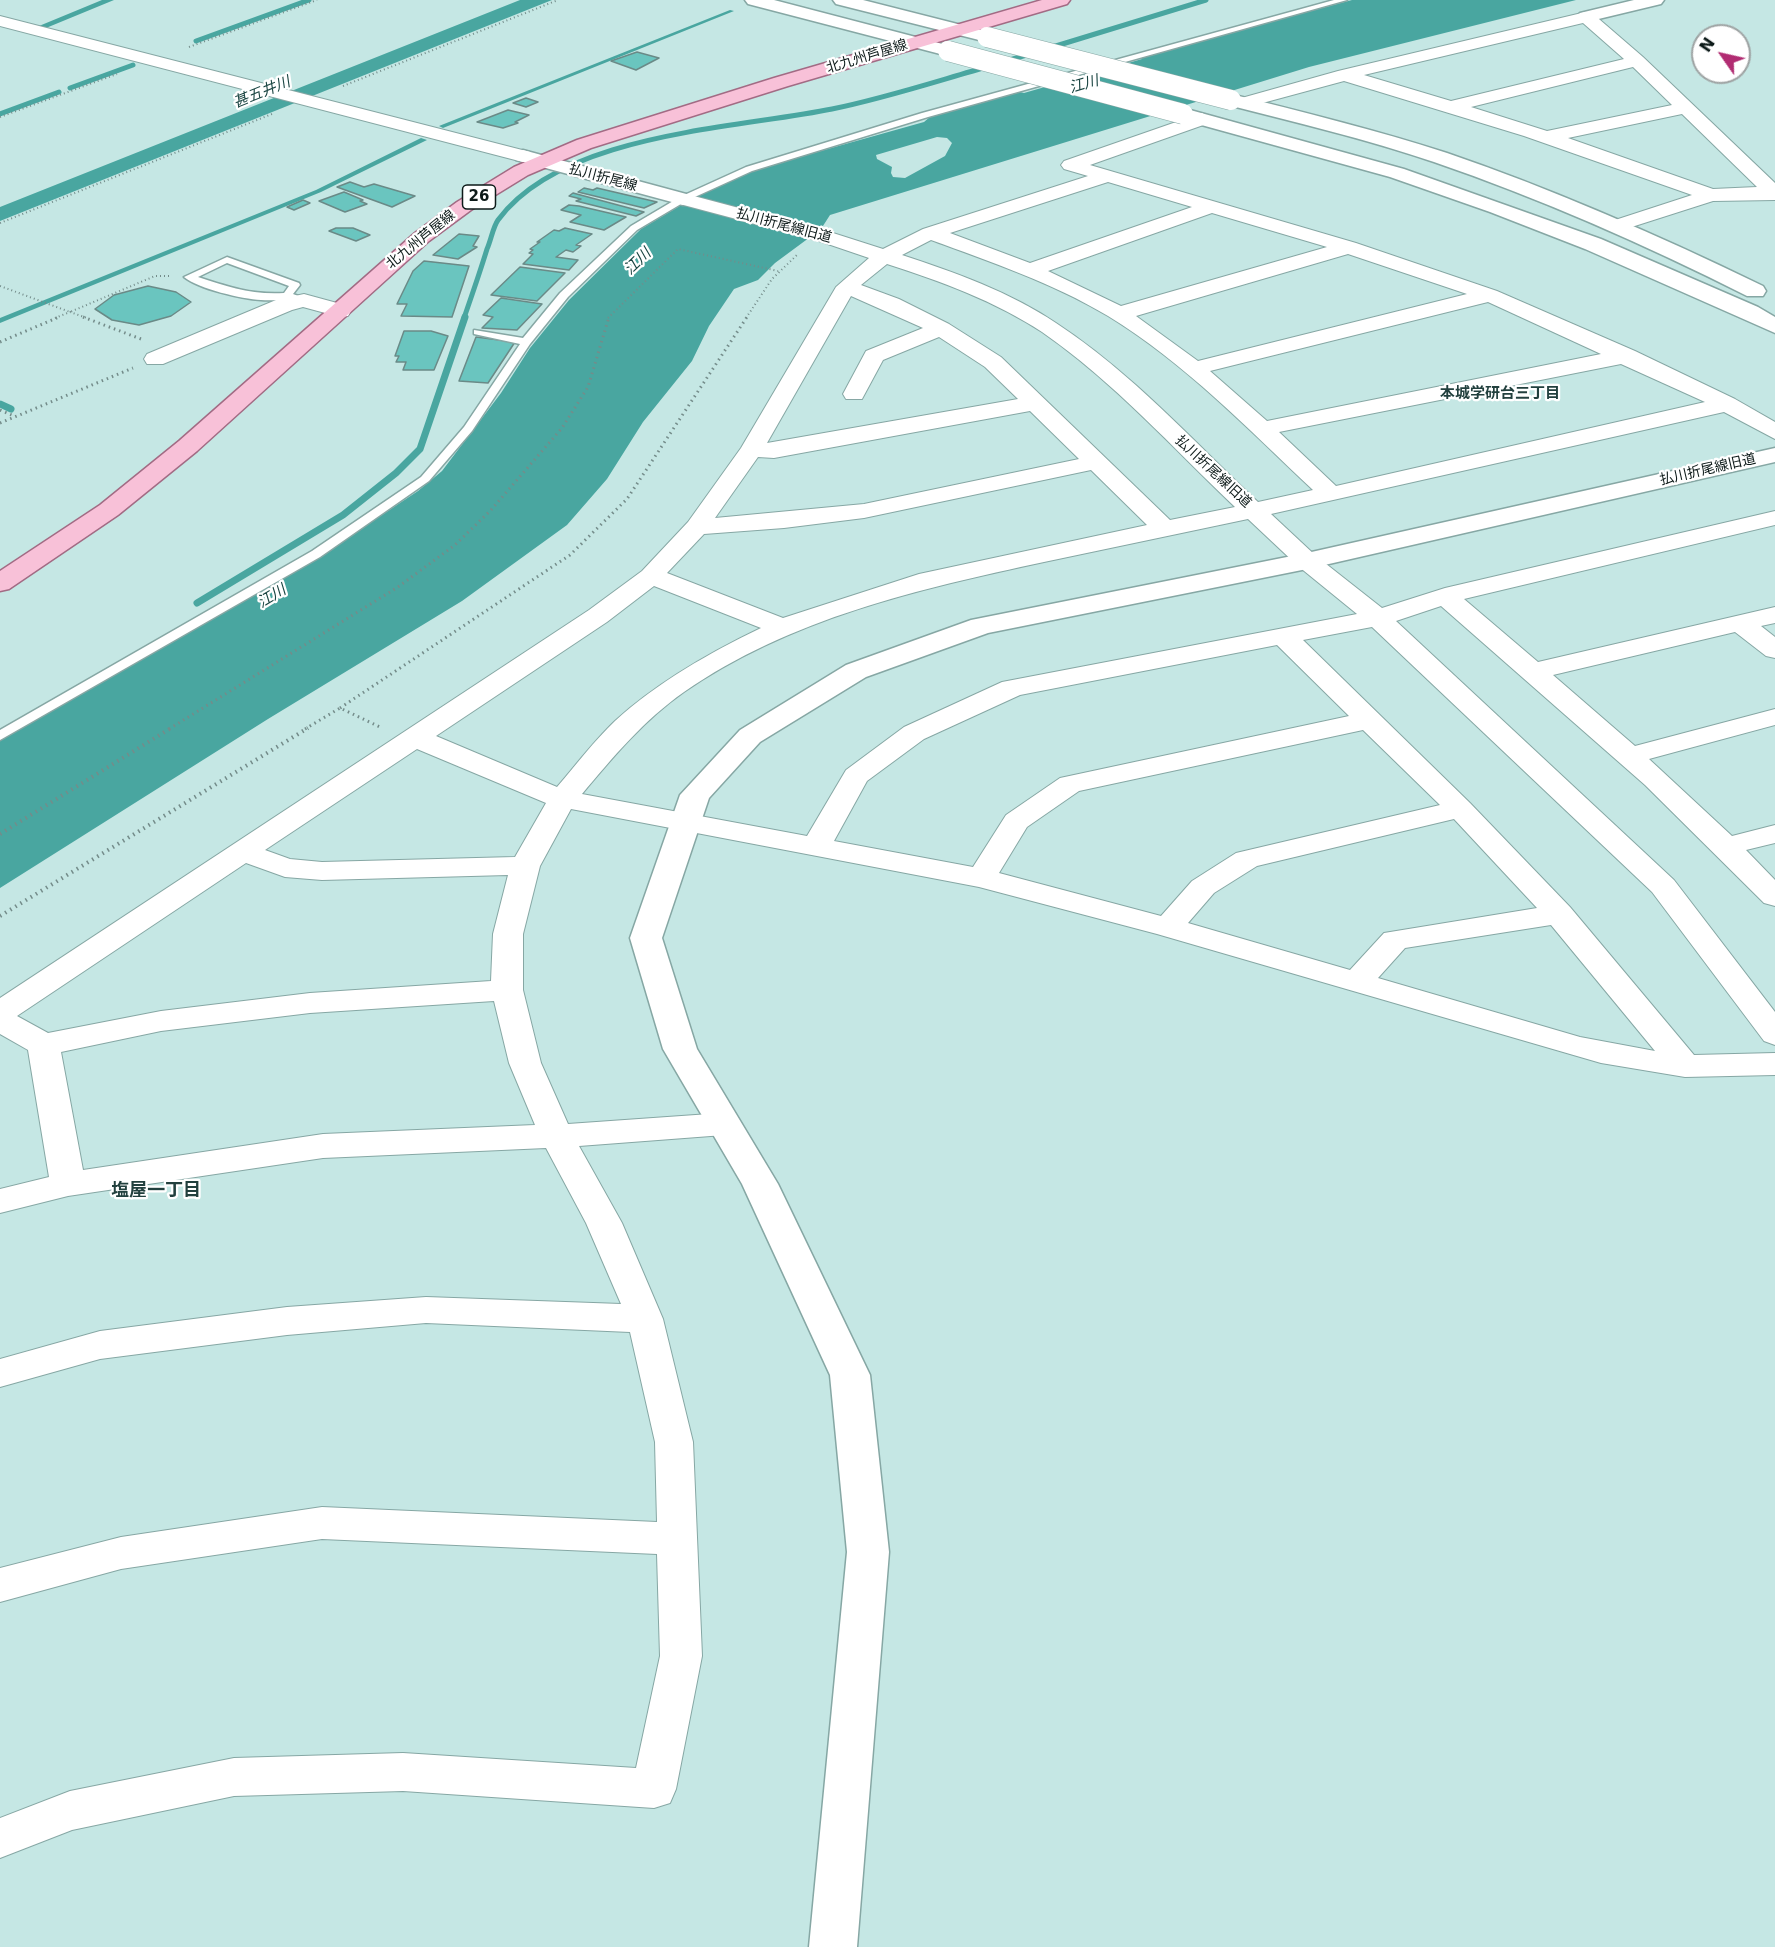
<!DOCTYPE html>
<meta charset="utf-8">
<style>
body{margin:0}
#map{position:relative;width:1775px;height:1947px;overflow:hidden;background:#c5e7e4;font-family:"DejaVu Sans",sans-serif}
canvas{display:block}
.north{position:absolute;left:1691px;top:24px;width:60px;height:60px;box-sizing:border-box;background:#fff;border:2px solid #9ea3a3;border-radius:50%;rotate:304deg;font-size:16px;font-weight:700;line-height:24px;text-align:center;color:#0d1a19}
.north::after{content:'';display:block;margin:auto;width:21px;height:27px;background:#b12c72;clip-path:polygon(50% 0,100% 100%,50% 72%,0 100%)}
</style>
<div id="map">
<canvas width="1775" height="1947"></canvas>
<div class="north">N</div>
</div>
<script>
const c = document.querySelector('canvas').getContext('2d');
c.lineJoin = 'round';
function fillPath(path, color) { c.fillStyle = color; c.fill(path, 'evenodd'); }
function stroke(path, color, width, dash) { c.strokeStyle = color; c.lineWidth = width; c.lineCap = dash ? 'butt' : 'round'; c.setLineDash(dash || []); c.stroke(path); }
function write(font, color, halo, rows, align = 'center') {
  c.font = font + ' "DejaVu Sans","Noto Sans JP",sans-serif'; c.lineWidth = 4.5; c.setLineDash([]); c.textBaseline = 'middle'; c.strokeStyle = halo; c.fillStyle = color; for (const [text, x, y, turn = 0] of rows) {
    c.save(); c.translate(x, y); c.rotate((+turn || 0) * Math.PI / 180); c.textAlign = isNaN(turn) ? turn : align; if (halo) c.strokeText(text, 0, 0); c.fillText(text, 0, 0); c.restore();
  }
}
fillPath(new Path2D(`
 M102,0H114L46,28L39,26Z
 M520,0H552L0,221V207Z
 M1352,0H1576L1309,67L830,215L821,229L775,263L758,280L734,289L709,326L692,361L643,422L607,479L567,525L462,601L268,719L0,888V740L320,556L418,491L442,471L501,393L530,348L569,300L641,229L698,195L749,171L924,122L931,116L1016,91L1024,93L1142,59L1139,56ZM937,137L947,138L952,143L945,156L905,178L893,177L891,173L892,167L877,159L876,155Z
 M730,10L734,11L443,128L439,126Z
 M421,138L427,140L321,192L0,323V318L316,190Z`), '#49a6a0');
stroke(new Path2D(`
 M196,41L309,0
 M1046,49L1206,0
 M1003,62L1033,53
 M70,88L133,65
 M0,114L59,92
 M464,318C472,295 480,272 487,249C491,240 493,227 498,220C562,133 734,129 832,109C886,98 937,81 990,66`), '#49a6a0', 5);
stroke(new Path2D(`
 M0,404L11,409
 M197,603L343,515L396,473L420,449L465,317`), '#49a6a0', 7);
const building = new Path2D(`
 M637,52L659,58L636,70L611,61Z
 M526,98L538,102L526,107L513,103Z
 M508,110L529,115L515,122L518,123L503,128L477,122Z
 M350,182L364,187L374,184L415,196L392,207L337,187Z
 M584,188L593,190L597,188L657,202L644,208L578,192Z
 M344,192L363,200L360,201L367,204L345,212L319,201Z
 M573,193L644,212L636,216L576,201L581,199L569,196Z
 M303,200L310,203L294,210L287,207Z
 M569,205L579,206L626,217L604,230L570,222L581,215L561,210Z
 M336,228H353L370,235L356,241L329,231Z
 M565,228L592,234L576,245L581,246L573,252L566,250L556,257L578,260L569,270L523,264L533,254L529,253L533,250L530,249L540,242H537L554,230L559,231Z
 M459,234L479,236L473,246L477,247L458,259L433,255Z
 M424,261L469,266L452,317L401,316L407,304H397L413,271Z
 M520,267L565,273L537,301L491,295Z
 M148,286L176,292L191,302L171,316L139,325L112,320L95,309L114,295Z
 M501,298L542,304L517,330L482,328L493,317L483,315Z
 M404,331H431L448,336L434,370H403L406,362H396L399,356H395Z
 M476,337L515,342L488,383L459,381Z`);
fillPath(building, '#6ac5bf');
stroke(building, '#6a8a87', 1.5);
const lane = new Path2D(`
 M1334,0H1347L928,117L752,171L686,201L637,230L568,297L530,344L472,431L429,481L320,557L0,740V730L312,551L421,477L464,427L520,344L474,334V330L523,338L560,293L631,226L680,197L746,167L922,113Z
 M227,257L299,283L300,285L293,294L309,300L304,303C289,299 277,301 261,300C242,299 199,289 184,277ZM227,263L289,286L284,293C252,295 228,287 198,277Z`);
const street = new Path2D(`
 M1586,12L1592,13L1643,57L1775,183V200L1713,201L1616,232L1609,230L1606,226L1609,222L1692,195L1524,136L1344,81L1244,108L1235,103L1238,99L1338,71ZM1583,23L1624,59L1451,101L1364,75ZM1633,67L1672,105L1547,131L1471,107ZM1682,114L1757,187L1713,189L1568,138Z
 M0,16L530,152L532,156L523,162L0,26Z
 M1202,113L1211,119L1209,123L1090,165L1356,243L1497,291L1635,351L1735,399L1775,422V439L1724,412L1271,514L1316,556L1382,608L1445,588L1775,511V525L1464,599L1538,662L1775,607V623L1761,626L1775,637V658L1766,656L1735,632L1553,675L1635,746L1775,709V725L1649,759L1732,836L1775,825V843L1746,850L1775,880V906L1764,903L1645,785L1441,606L1396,621L1674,880L1775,1012V1045L1764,1041L1652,892L1372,627L1303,640L1470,803L1570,907L1694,1055L1775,1053V1075L1685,1077L1601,1063L1157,934L979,887L571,809L540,866L523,934V990L541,1063L568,1124L724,1113L736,1116L741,1124L736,1132L724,1135L579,1146L622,1223L663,1319L693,1442L702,1656L676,1789L670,1803L654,1808L403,1791L234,1796L72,1830L0,1858V1818L70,1791L234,1758L403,1753L636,1768L660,1656L657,1554L322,1539L121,1569L0,1602V1568L121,1537L322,1507L657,1522L655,1442L630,1332L426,1323L287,1335L100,1359L0,1387V1359L100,1331L287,1307L426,1297L621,1304L586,1223L546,1148L323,1158L68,1196L0,1213V1189L49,1177L28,1050L0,1034V998L589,610L642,571L688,522L741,448L836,287L869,258L819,241L676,203L673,199L676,195H690L833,233L883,249L923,229L1088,176L1064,169L1061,165L1064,161ZM1108,182L1192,207L1030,263L950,233ZM1212,213L1327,247L1121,306L1048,271ZM931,240C991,262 1053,283 1108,316C1185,363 1248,429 1313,490L1258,502C1193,441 1131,372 1056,323C1010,292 954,272 902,255ZM1348,254L1467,294L1198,361L1136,316ZM887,264C940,281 995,301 1042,332C1113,381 1173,448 1235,507L1170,520L1001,357L949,324L899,299L861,285ZM851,296L923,328L866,351L843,394L846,399H862L883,360L939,337L985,367L1018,399L767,443ZM1488,302L1601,354L1267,421L1210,371ZM1621,364L1705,402L1336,486L1279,432ZM1030,411L1079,459L864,504L715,518L758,457L774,458ZM1091,470L1147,525L919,574L783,618L667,573L704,534L784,528L864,518ZM1248,519L1298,566L1357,614L1002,682L904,727L846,770L807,836L582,794C613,757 644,720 684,692C791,618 919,589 1044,562C1112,548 1180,533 1248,519ZM654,586L761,628C709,653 658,682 615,721C594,741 576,765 557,787L436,736L607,622ZM1277,645L1349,716L1060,778L1006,815L973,867L834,841L867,781L924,739L1020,695ZM1363,730L1440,805L1236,853L1192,881L1161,916L999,873L1027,827L1079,791ZM417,749L546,803L515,857L322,862L290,859L265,850ZM1454,819L1537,908L1384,933L1350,970L1188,923L1214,893L1257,866ZM246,863L285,877L322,880L508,875L493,934L491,981L310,993L161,1011L48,1033L17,1016ZM1551,925L1655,1051L1580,1037L1378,978L1405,948ZM494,1001L509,1063L535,1125L323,1134L83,1170L61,1052L161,1031L310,1013Z
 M304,294L348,306L351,311L348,316L340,317L303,307L292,310L163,364H147L144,359L147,354L276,300Z`);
const secondary = new Path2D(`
 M745,0H774L954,47L957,51L948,56L748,4Z
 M833,0H863L993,33L996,37L987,42L836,4Z
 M1634,0H1664L1661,4L1586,22L1577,17L1580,13Z
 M1231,94C1303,112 1376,130 1447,153C1555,190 1660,236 1763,286L1766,291L1763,296H1747C1646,245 1542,199 1434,162C1366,139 1295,122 1224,104L1222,100Z
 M1183,108L1404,169L1601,239L1758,307L1775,317V333L1585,249L1490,212L1390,177L1176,118L1173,114L1176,110Z
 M523,150L690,195L693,199L690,203L683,205L516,160L513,156L516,152Z
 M1775,448V462L1307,569L988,633L866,677L760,742L709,798L662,938L697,1049L778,1184L870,1375L889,1552L857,1947H809L847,1552L830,1375L742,1184L663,1049L630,938L680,795L740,730L846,665L971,620L1307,553Z`);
const primary = new Path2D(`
 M1042,0H1070L1067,4L788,86L591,148L528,175L471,210L429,241L197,451L118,515L9,589L0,591V571L100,505L179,441L415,233L457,202L514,167L577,140L774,78Z`);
stroke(lane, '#86a7a4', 3);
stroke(street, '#86a7a4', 2);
stroke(secondary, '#86a7a4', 3);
stroke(primary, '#a26b84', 3);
stroke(new Path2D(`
 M189,47L317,0
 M343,86L558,0
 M0,117L117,74
 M0,223L272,114
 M0,286L70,312L155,276H170
 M55,318L70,312L87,318
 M608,318L678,249L778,271
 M746,318L772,279L798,254`), '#748c8a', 2, [1, 3]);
stroke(new Path2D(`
 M83,317L141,339
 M0,342L59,317
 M0,410L14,416
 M0,423L133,368
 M340,708L570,555L627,499L747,317
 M169,729L398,587L455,545L491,510L562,428L588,387L609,317
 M305,729L340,708L380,727`), '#748c8a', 3, [1.5, 4]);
stroke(new Path2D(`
 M0,834L171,728
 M0,916L308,728`), '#748c8a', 4, [1.5, 4.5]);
fillPath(lane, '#fff');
fillPath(street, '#fff');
fillPath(secondary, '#fff');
fillPath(primary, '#f8c1d8');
const secondaryBridge = new Path2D(`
 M987,37L1231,100
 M948,51L1183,114`);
stroke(secondaryBridge, '#86a7a4', 21, []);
stroke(secondaryBridge, '#fff', 20);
write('14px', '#0d1a19', '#fff', [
 ["北九州芦屋線",867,57,-17],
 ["払川折尾線",603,178,15],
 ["払川折尾線旧道",784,226,15],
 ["北九州芦屋線",421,240,-39],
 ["払川折尾線旧道",1708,470,-13],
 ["払川折尾線旧道",1213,472,43]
]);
write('italic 15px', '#1a4542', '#fff', [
 ["江川",1084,85,-16],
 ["甚五井川",262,93,-22],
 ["江川",638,262,-44],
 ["江川",272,597,-31]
]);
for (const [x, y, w] of [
 [479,197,33]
]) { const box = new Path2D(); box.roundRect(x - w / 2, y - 12, w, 24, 4.5); c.fillStyle = '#fff'; c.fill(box); stroke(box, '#0d1a19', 1.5); }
write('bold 15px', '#0d1a19', null, [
 ["26",479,197]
]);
write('bold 15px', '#22403e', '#fff', [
 ["本城学研台三丁目",1500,394]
]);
write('bold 18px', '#22403e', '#fff', [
 ["塩屋一丁目",156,1191]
]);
</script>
